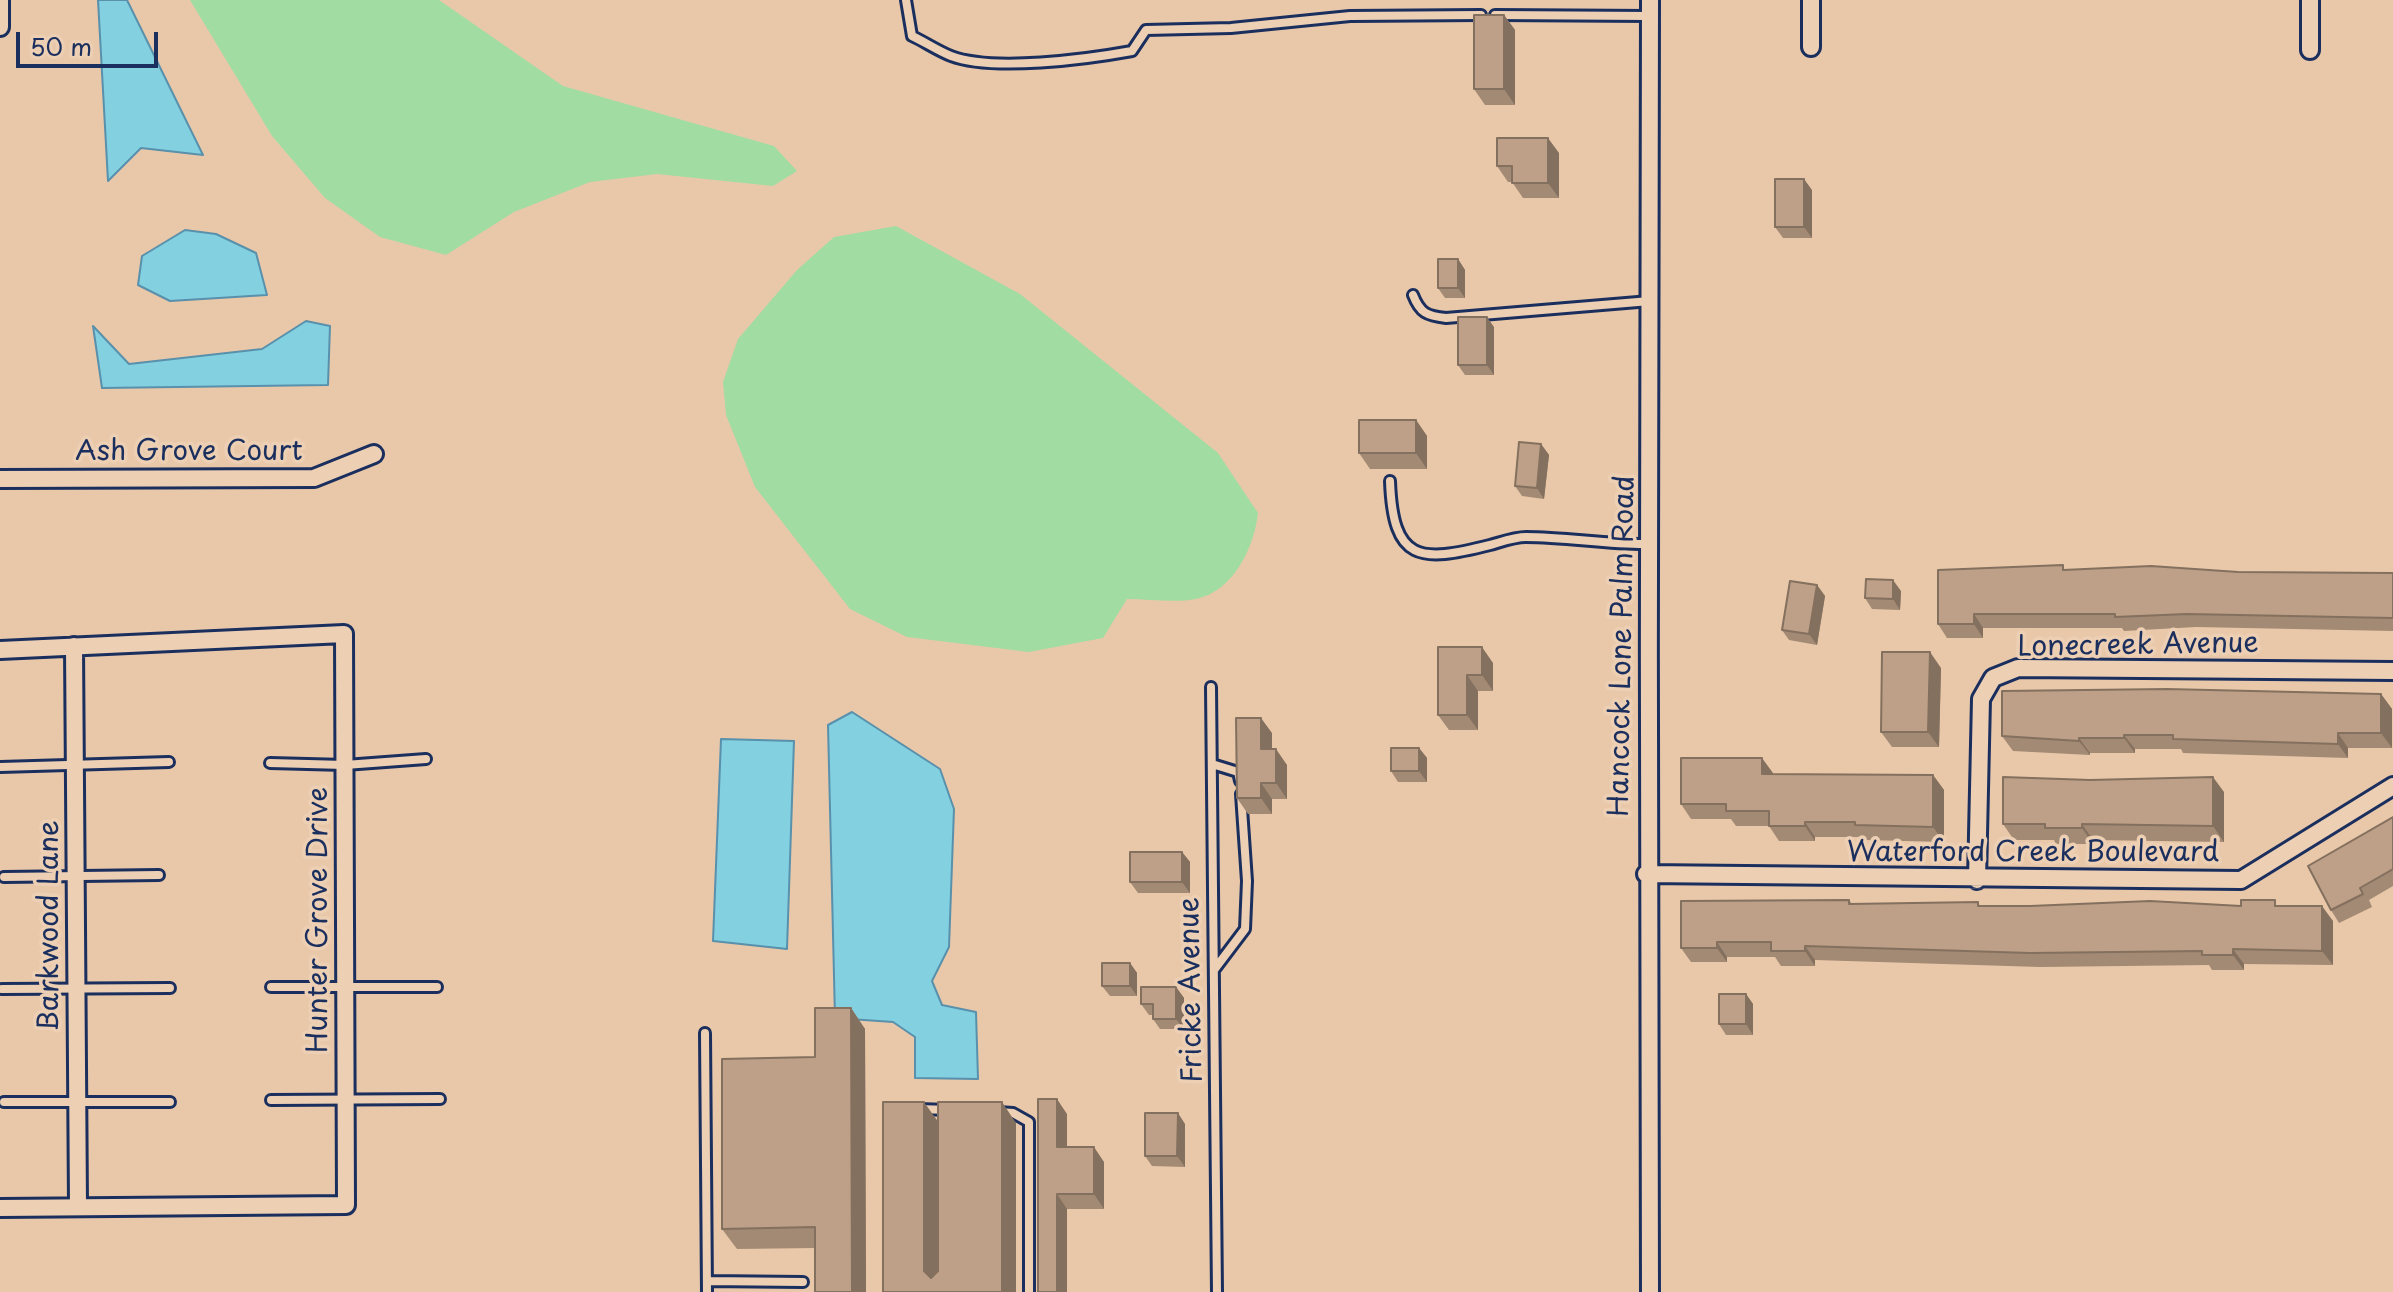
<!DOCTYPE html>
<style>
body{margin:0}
#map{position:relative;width:2393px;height:1292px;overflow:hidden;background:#e9c8a9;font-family:"Playpen Sans",sans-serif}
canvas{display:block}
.scale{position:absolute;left:16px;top:32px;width:142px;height:36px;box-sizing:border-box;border:4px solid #1b2f5e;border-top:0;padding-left:10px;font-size:24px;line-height:28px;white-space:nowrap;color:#1b2f5e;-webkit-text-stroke:6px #edcfb4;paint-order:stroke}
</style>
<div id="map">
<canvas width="2393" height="1292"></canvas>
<div class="scale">50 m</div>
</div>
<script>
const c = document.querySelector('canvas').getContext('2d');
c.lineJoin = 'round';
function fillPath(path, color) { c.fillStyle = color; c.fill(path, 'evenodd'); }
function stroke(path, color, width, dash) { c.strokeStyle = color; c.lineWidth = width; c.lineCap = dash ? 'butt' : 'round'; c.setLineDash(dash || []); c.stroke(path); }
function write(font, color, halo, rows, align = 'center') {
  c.font = font + ' "Playpen Sans",sans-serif'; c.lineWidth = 7; c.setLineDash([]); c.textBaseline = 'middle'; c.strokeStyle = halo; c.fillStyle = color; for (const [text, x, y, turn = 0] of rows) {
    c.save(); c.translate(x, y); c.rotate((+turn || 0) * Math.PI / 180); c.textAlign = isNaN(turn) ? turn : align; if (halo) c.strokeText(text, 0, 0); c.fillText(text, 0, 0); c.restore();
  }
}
fillPath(new Path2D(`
 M190,0H439L563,86L774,146L797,171L773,186L657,174L590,182L514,212L446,255L380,237L325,198L272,136Z
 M896,226L1020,294L1218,453L1258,513C1254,547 1234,591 1196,599C1175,603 1149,599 1127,599L1103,638L1029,652L907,637L850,609L755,487L726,415L723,382L738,339L797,270L834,237Z`), '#a1dca2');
const water = new Path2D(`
 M98,0H127L203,155L141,148L108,181Z
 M185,230L216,234L256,253L267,295L170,301L138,285L142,256Z
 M306,321L330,326L328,385L102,388L93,326L129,364L262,349Z
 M852,712L940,769L954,809L949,947L932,981L942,1005L976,1012L978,1079L915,1078V1037L893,1022L835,1018L828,725Z
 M721,739L794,741L787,949L713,941Z`);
fillPath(water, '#82d0e0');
stroke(water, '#5990ac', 2);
const service = new Path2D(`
 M906,0L912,36C925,42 938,51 951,56C993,72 1088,59 1132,51L1146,30L1231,28L1350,16L1481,15
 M1495,15L1649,16
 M1413,295C1420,313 1427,316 1446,318L1650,301
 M1390,481C1393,562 1419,563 1490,545C1501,542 1514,537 1526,537C1568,537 1609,545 1650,544
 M1211,687L1217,1292
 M270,763L345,765L426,759
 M1212,764L1238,772L1240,781
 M0,767L169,762
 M4,877L159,875
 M1214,970L1245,929L1247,881L1241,794
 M271,987H437
 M2,989L170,988
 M705,1033L707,1292
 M271,1100L440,1099
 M4,1102H170
 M918,1109L949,1110
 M998,1112L1013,1113L1029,1122V1292
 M707,1281L803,1282`);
const minor = new Path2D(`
 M1650,0C1651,431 1646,861 1650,1292
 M1811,0V47
 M2310,0V50
 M0,27V0
 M0,479L314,478L374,454
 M74,646L78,1205
 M0,650L344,634L346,1205L0,1208
 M1646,874L2241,880L2393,786
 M1977,880L1981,699L1993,678L2018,668L2393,671`);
stroke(service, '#1b2f5e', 14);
stroke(minor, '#1b2f5e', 22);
stroke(service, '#edcfb4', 8);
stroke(minor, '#edcfb4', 16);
fillPath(new Path2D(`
 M1504,15L1515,30V105H1485L1474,89Z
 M1559,153V198H1523L1512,182H1508L1497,166Z
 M1812,190V238H1783L1775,227Z
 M1458,259L1465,270V298H1445L1438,288Z
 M1494,327V375H1465L1458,365Z
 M1416,420L1427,436V469H1370L1359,453Z
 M1541,444L1549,455L1544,499L1522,496L1515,486Z
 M2067,570L2393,573V631L2196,627L2124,631L2122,628H1983V638H1947L1938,624Z
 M1817,585L1825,596L1817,645L1789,640L1782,630Z
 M1901,591L1900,610L1872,609L1865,598Z
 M1438,647L1493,663V691H1478V730H1449L1438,715Z
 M1941,668L1939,747H1892L1881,732Z
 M2381,694L2392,709V748H2348V758L2183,753L2181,749H2135V753H2090V755L2013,751L2002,736Z
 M1272,733V749L1287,765V799H1272V814H1248L1237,798Z
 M1419,748L1427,758V782H1398L1391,771Z
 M1773,774L1933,775L1944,790V842L1866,840L1864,837H1815V841H1779L1769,826H1736L1731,819H1691L1681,804Z
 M2224,792V842L2093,840V844H2056L2054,840H2014L2003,824Z
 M2393,817V886L2369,900L2372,907L2339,923L2331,910Z
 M1182,852L1190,862V893H1138L1130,882Z
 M1849,900L1852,904L1978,902L1980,906H2278L2333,921V965L2244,964V970H2212L2209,965L2040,967L1815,960V966H1781L1775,957H1727V962H1691L1681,948Z
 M1130,963L1137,973V996H1110L1102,986Z
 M1176,987L1184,998V1029H1160L1153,1019V1015H1149L1141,1004Z
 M1746,994L1753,1004V1035H1726L1719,1024Z
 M851,1008L865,1029L866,1292H815V1248L737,1249L722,1229L815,1057Z
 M1067,1114V1147L1104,1162V1209H1067V1292H1038Z
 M1185,1124V1167L1152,1166L1145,1156Z`), '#a38a74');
fillPath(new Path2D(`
 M1504,15L1515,30V105L1504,89Z
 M1548,138L1559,153V198L1548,183Z
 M1804,179L1812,190V238L1804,227Z
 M1458,259L1465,270V298L1458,288Z
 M1487,317L1494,327V375L1487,365Z
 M1416,420L1427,436V469L1416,453Z
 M1541,444L1549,455L1544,499L1537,488Z
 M1893,580L1901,591L1900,610L1893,599Z
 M1817,585L1825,596L1817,645L1809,634Z
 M1974,614L1983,628V638L1974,624Z
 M1482,647L1493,663V691L1482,675Z
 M1930,652L1941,668L1939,747L1928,732Z
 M1467,675L1478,691V730L1467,715Z
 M2381,694L2392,709V748L2381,733Z
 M1261,718L1272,733V765L1261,749Z
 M2338,733L2348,748V758L2338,744Z
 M2124,735L2135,749V753L2124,738Z
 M2079,738L2090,753V755L2079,741Z
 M1419,748L1427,758V782L1419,771Z
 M1276,749L1287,765V799L1276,783Z
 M1762,758L1773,773V789L1762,774Z
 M1933,775L1944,790V842L1933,827Z
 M2213,777L2224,792V842L2213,826Z
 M1261,783L1272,799V814L1261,798Z
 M1805,822L1815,837V841L1805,826Z
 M2082,824L2093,840V844L2082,828Z
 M1182,852L1190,862V893L1182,882Z
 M2322,906L2333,921V965L2322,951Z
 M1717,942L1727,957V962L1717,948Z
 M1805,946L1815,960V966L1805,951Z
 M2233,949L2244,964V970L2233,955Z
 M1130,963L1137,973V996L1130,986Z
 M1176,987L1184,998V1029L1176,1019Z
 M1746,994L1753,1004V1035L1746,1024Z
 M851,1008L865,1029L866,1292H852Z
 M1057,1099L1067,1114V1162L1057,1147Z
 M924,1102L939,1123L938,1292L924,1271Z
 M1002,1102L1016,1123V1292H1002Z
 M1178,1113L1185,1124V1167L1177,1156Z
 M1094,1147L1104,1162V1209L1094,1194Z
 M1057,1194L1067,1209V1292H1057Z`), '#84705e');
const building = new Path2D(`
 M1474,15H1504V89H1474Z
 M1497,138H1548V183H1512V166H1497Z
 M1775,179H1804V227H1775Z
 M1438,259H1458V288H1438Z
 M1458,317H1487V365H1458Z
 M1359,420H1416V453H1359Z
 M1519,442L1541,444L1537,488L1515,486Z
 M2063,565V570L2151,566L2238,572L2393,573V618L2187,614L2115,617V614H1974V624H1938V570Z
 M1866,579L1893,580V599L1865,598Z
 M1790,581L1817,585L1809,634L1782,630Z
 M1438,647H1482V675H1467V715H1438Z
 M1882,652H1930L1928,732H1881Z
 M2167,689L2381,694V733H2338V744L2173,739V735H2124V738H2079V741L2002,736V691Z
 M1236,718H1261V749H1276V783H1261V798H1237Z
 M1391,748H1419V771H1391Z
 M1681,758H1762V774L1933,775V827L1855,825V822H1805V826H1769V811H1726V804H1681Z
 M2003,777L2090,780L2213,777V826L2082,824V828H2045V824H2003Z
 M2393,817V869L2360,888L2363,894L2331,910L2308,866Z
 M1130,852H1182V882H1130Z
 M1849,900V904L1978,902V906H2030L2150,901L2241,906V900H2275V906H2322V951L2233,949V955H2202V951L2030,953L1805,946V951H1771V942H1717V948H1681V901Z
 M1102,963H1130V986H1102Z
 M1141,987H1176V1019H1153V1004H1141Z
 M1719,994H1746V1024H1719Z
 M815,1008H851L852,1292H815V1227L722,1229V1059L815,1057Z
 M1038,1099H1057V1147H1094V1194H1057V1292H1038Z
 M883,1102H924V1271L931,1278L938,1271V1102H1002V1292H883Z
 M1145,1113H1178L1177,1156H1145Z`);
fillPath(building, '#bda087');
stroke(building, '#84705e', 2);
write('28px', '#1b2f5e', '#edcfb4', [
 ["Ash Grove Court",189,452],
 ["Hancock Lone Palm Road",1623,646,-89],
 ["Lonecreek Avenue",2138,646,-1],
 ["Waterford Creek Boulevard",2033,853],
 ["Hunter Grove Drive",319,920,-90],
 ["Barkwood Lane",50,926,-90],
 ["Fricke Avenue",1192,990,-91]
]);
</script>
